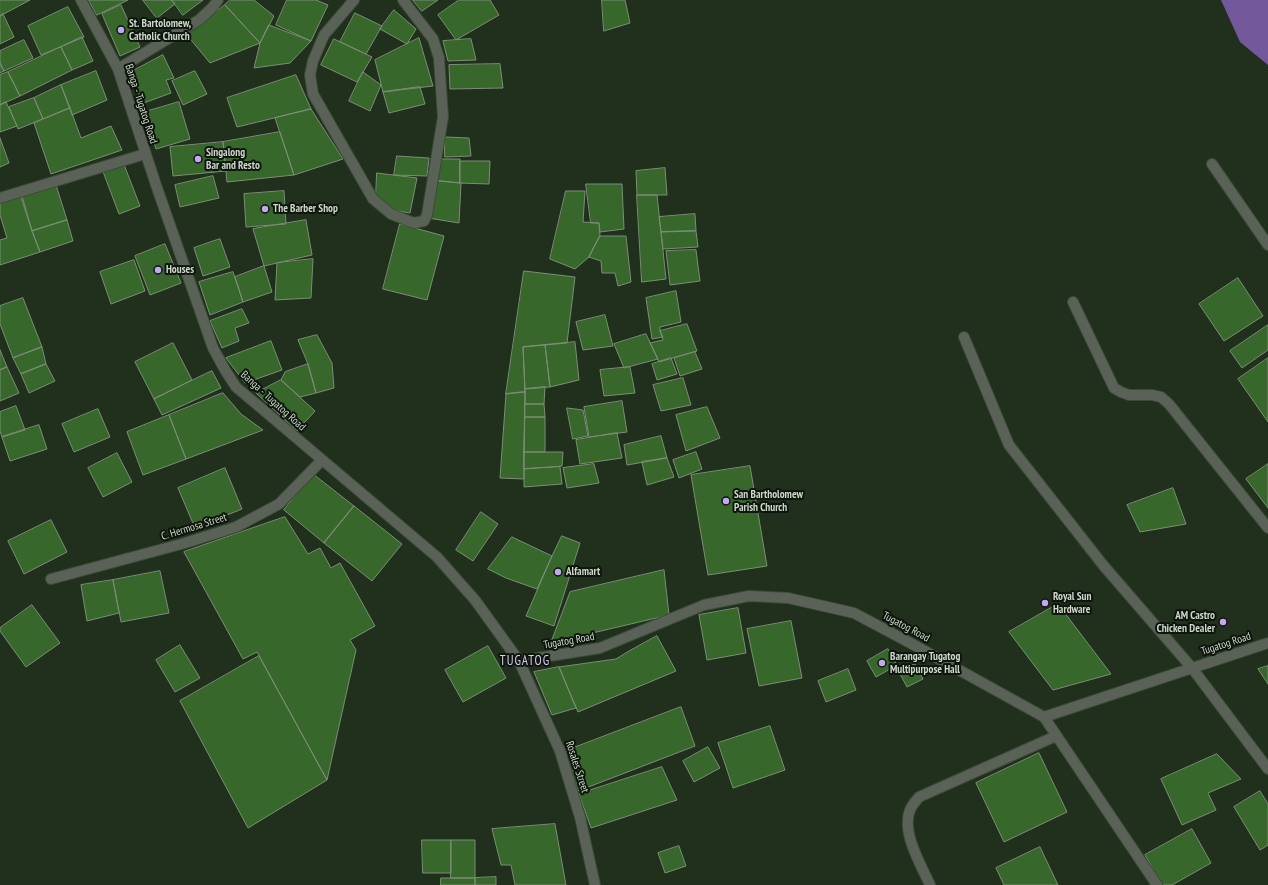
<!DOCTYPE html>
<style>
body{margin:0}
canvas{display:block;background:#20301c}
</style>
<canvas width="1268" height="885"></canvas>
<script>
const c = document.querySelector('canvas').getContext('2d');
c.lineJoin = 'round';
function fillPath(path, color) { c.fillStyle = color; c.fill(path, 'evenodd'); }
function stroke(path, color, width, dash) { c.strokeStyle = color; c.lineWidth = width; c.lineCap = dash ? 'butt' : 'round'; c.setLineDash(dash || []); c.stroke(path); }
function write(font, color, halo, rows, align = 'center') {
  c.font = font + ' "PT Sans Narrow",sans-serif'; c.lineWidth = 4; c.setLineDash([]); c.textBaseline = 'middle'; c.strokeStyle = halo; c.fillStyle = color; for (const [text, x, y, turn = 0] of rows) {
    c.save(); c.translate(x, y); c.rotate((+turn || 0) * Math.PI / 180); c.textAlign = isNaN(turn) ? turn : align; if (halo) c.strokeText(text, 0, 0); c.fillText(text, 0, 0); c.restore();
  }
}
fillPath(new Path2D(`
 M1221,0H1268V65L1240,42Z`), '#73599b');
const building = new Path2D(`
 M0,0H30L0,16Z
 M89,0H128L97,15Z
 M143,0H172L175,4L157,18Z
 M172,0H203L183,15Z
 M230,0H254L274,16L260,43L225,5Z
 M287,0H316L328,5L311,41L276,25Z
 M413,0H438L422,11Z
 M459,0H490L499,15L456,40L438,15Z
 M602,0H625L630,23L604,31Z
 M121,5L140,47L120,56L102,14Z
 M225,5L260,43L210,63L187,35Z
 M68,7L84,37L41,55L28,26Z
 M394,10L416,29L407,44L380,29Z
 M355,13L382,26L366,54L340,42Z
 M3,14L14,37L0,44V16Z
 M269,25L311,41L290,63L254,68L260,43Z
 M82,37L93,61L72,70L61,47Z
 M419,38L433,86L383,92L375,60Z
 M334,39L372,57L357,82L321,65Z
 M471,39L476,60L448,61L443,41Z
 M24,40L33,58L4,71L0,63V51Z
 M61,47L72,70L20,96L8,72Z
 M163,55L174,78L166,80L171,93L141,104L133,71Z
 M0,63L4,71L0,73Z
 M500,64L503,88L450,89L449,65Z
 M96,71L107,100L72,115L61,85Z
 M195,71L207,94L183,105L172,81Z
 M8,72L20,96L0,105V75Z
 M363,72L381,85L370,111L349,101Z
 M296,75L311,109L237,127L227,98Z
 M61,85L70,108L43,119L34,98Z
 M420,87L425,104L389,113L383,92Z
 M34,98L43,119L18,129L9,107Z
 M6,102L17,126L0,132V105Z
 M179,102L190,139L156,149L145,112Z
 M70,108L81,138L111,126L122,150L51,174L34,123Z
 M311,109L343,159L294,175L275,118Z
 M280,132L294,175L227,182L223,142Z
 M445,137L469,138L471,156L445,157Z
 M0,138L9,163L0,167Z
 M223,142L226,171L173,176L170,147Z
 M397,156L429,158L427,176L394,175Z
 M439,159H460V183L438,181Z
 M460,161H490L489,184L460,183Z
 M123,162L140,206L119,214L102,169Z
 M665,168L667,195H637L636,171Z
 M377,173L417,178L410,213L391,210L376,194Z
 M213,176L219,198L180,207L175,185Z
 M432,180L461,183L459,223L428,218Z
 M586,184H622L624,229L600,232L599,223H591Z
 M56,185L67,220L32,231L21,197Z
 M284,191L286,224L246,227L244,194Z
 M566,191H585L583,222L599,223L600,236L589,257L575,269L550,259Z
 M637,195H657L666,279L642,282Z
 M22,196L32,231L40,252L0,265V240L7,238L0,215V203Z
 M695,214L696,231L661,232L659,217Z
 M67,220L73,241L40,252L32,231Z
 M306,220L312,255L264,266L253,229Z
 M400,224L444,236L427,300L383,289Z
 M696,231L698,247L663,249L661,232Z
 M600,236H626L631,282L618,286L615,273H602L601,261L589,257Z
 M220,239L230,267L203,276L194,248Z
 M165,244L181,283L150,295L135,256Z
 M696,250L700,281L670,285L666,251Z
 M313,259L311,298L275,300L277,263Z
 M134,260L145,291L111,304L100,272Z
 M264,266L272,292L243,302L235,277Z
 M524,271L575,277L567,343L523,347L525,392L506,394Z
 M233,272L243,302L210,315L199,282Z
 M1238,278L1263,316L1224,341L1199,304Z
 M676,291L681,322L660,327V331L663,337L652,339L646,298Z
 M23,298L42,347L13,358L0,324V306Z
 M242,309L249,323L235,328L239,341L222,348L210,321Z
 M605,315L613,346L583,350L576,322Z
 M687,324L697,351L659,362L650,343L663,340L660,331Z
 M1268,325V350L1242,368L1230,351Z
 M646,334L658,359L624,368L614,344Z
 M317,335L332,363L334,388L316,393L308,364L298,340Z
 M271,341L282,370L245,383L226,358Z
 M575,342L579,380L550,387L545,345Z
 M173,343L192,380L154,399L135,362Z
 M545,345L550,387L525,389L523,347Z
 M42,347L46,364L21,374L13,358Z
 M0,350L7,367L0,370Z
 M695,352L702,369L680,376L674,358Z
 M671,358L677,374L657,380L652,364Z
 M1268,358V422L1238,379Z
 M46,364L55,381L29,393L21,374Z
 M308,364L316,393L300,397L281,380L285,372Z
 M7,367L19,393L0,401V370Z
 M630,367L635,393L604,396L600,370Z
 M212,371L221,388L162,415L154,399Z
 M683,378L691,405L661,411L653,385Z
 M281,380L315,411L297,431L256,393Z
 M545,387L544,404H525V389Z
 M525,392L524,479L500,478L506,394Z
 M223,393L241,414L263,430L186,459L169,415Z
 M622,401L627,432L589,437L584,407Z
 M525,404H544L545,417H525Z
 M16,406L25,430L2,437L0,431V412Z
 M707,407L720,438L686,451L676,415Z
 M567,408L583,410L588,436L573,439Z
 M98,409L110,437L74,452L62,424Z
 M169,415L186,459L143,475L127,432Z
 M525,417H545V452H524Z
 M39,425L47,449L10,461L2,437Z
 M617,433L622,458L580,464L576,440Z
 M661,436L667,458L627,465L624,445Z
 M524,452H563L562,466L524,469Z
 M696,452L702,469L679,478L673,460Z
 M117,453L132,482L103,497L88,468Z
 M667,458L674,477L647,485L642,462Z
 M594,464L599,483L567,488L563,468Z
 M1268,464V508L1246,479Z
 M750,466L767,566L708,575L691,475Z
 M560,467L562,484L524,487V469Z
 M225,468L242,509L195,528L178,488Z
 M313,474L354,506L324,543L284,510Z
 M1173,488L1186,524L1140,532L1127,505Z
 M354,506L402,544L372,581L324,543Z
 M481,512L498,524L473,561L456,550Z
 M285,517L308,554L320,548L331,568L340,563L375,626L350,640L356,650L327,780L257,652L243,659L184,552Z
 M51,520L67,552L24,574L8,541Z
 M562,536L580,543L554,626L526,616L552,556Z
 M512,537L552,556L537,589L506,578L488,569Z
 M664,570L669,615L554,642H551L570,592Z
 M160,571L169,613L121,622L113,580Z
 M113,580L119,613L87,621L81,585Z
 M1058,604L1111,674L1053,690L1009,632Z
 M32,605L60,643L26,667L0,631V628Z
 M738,608L746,653L707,660L699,615Z
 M791,621L802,678L759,686L747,629Z
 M657,636L676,671L578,712L559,667L616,659L629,651Z
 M180,645L200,678L175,692L156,660Z
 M488,646L506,678L463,702L445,670Z
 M888,649L897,665L876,677L867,661Z
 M259,656L327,780L248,828L180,701Z
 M915,664L923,679L907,687L899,672Z
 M1268,666V684L1258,669Z
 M559,667L576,708L552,715L534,672Z
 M848,669L856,690L826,702L818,681Z
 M681,707L695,746L578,791L563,752Z
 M770,726L785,770L733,788L718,743Z
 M708,747L720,768L694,782L683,761Z
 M1039,753L1067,812L1004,842L976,783Z
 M1217,754L1241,779L1208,793L1216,810L1182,825L1161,779Z
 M662,767L677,800L591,828L579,794Z
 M1260,791L1268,804V845L1260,850L1234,807Z
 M555,824L566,885H515L511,865H501L492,829Z
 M1192,829L1211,863L1172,885H1162L1145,855Z
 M422,840H451V873H423Z
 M451,840H475V878H451Z
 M679,846L686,866L665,873L658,853Z
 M1040,847L1058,885H1004L996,868Z
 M496,877V885H475V878Z
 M441,878H475V885H441Z`);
fillPath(building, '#37672b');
stroke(building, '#7b8d76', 1);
const minor = new Path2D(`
 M81,0L118,69L156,185L213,348L225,370L236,387L261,408L437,557L475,600L519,661L560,751L580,817L595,885
 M354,0L324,35L313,61L310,75L313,94L373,199L391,214L414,223L424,221L427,215L443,117L439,58L433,39L403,0
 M118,69L199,20L212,8L218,0
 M1212,164L1268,245
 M0,198L145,154
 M1073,302L1114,388L1121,392L1129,395H1152L1161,397L1169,404L1268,528
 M964,337L1009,445L1103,565L1192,668L1268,769
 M51,579L185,543L236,527L279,504L322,460
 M519,661L600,648L704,605L749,596L788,598L854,613L914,645L1044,717L1268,643
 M1044,717L1157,885
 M930,885C921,865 901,832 910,810C912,805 916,801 919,797L1056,736`);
stroke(minor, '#3c4b38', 12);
stroke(minor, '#5a6258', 10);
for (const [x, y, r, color] of [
 [121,30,4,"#c3a7f2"],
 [198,159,4,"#c3a7f2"],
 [265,209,4,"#c3a7f2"],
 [158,270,4,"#c3a7f2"],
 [726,501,4,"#c3a7f2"],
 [558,572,4,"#c3a7f2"],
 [1045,603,4,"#c3a7f2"],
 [1223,622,4,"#c3a7f2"],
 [882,663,4,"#c3a7f2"]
]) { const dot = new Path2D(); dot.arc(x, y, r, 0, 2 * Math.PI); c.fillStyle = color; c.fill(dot); stroke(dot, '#0e150d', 1.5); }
write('bold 11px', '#ccd6c9', '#0e150d', [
 ["St. Bartolomew,",129,24],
 ["Catholic Church",129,37],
 ["Singalong",206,153],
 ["Bar and Resto",206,166],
 ["The Barber Shop",273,209],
 ["Houses",166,270],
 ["San Bartholomew",734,495],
 ["Parish Church",734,508],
 ["Alfamart",566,572],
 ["Royal Sun",1053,597],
 ["Hardware",1053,610],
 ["AM Castro",1215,616,"right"],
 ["Chicken Dealer",1215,629,"right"],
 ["Barangay Tugatog",890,657],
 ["Multipurpose Hall",890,670]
], 'left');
write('11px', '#ccd6c9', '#0e150d', [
 ["Banga - Tugatog Road",141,104,72],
 ["Banga - Tugatog Road",273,401,42],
 ["C. Hermosa Street",194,527,-17],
 ["Tugatog Road",906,627,28],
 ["Tugatog Road",569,641,-10],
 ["Tugatog Road",1226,644,-18],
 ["Rosales Street",577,767,72]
]);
c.letterSpacing = '1px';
write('13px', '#dacbf5', '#0e150d', [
 ["TUGATOG",525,661]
]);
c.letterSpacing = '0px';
</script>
